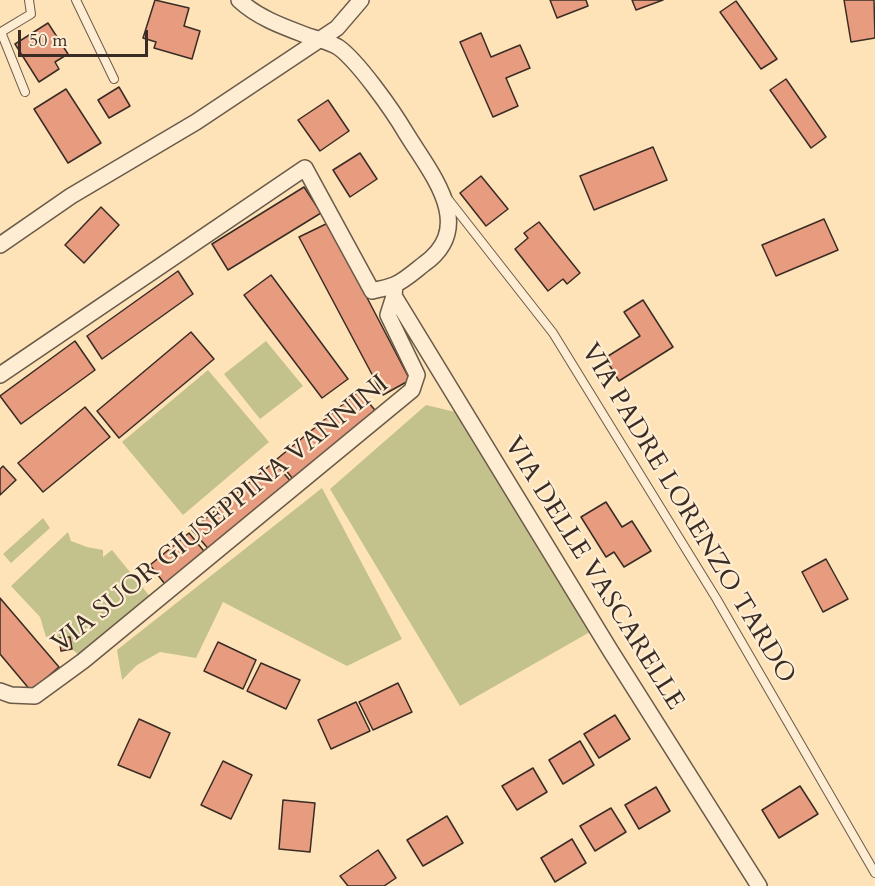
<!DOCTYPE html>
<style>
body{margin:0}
#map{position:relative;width:875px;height:886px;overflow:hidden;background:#fee3b9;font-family:Cardo,serif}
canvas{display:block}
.scale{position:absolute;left:18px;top:30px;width:130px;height:27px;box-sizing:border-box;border:3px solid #392c24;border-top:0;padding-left:8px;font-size:18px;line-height:21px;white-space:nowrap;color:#392c24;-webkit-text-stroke:4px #feedd2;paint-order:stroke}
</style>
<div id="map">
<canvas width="875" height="886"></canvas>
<div class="scale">50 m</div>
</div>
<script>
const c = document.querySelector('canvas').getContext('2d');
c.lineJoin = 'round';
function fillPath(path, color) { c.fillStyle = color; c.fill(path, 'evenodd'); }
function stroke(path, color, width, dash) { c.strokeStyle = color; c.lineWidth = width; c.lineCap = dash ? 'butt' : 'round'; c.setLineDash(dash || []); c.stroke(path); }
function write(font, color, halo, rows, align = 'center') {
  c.font = font + ' Cardo,serif'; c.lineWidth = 4.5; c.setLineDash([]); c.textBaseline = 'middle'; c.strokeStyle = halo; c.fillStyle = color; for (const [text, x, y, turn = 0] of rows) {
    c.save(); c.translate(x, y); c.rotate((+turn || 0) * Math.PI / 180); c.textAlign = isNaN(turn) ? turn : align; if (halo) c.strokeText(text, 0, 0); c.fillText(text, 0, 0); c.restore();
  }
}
fillPath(new Path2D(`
 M266,341L303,386L260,419L224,374Z
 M208,370L269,442L183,515L122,442Z
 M426,405L464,414L590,632L460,706L330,489Z
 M322,488L402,639L347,666L223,602L196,658L160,652L137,665L122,680L117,650Z
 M43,518L50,528L11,563L3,554Z
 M68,532L71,541L87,547L103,550V557L112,550L152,599L82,658L72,649L70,637L56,639L55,635L46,637L40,617L11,586Z`), '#c4c28c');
const building = new Path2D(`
 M155,0L189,8L184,26L200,31L192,59L154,48L156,42L143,38Z
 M550,0H586L588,6L557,18Z
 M632,0H663L636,10Z
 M844,0H874L875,38L851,42Z
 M736,1L777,59L761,69L720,12Z
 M48,23L68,54L55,62L59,69L39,82L15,44Z
 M481,33L491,57L520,45L530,68L506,78L518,106L493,117L460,42Z
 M786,79L826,137L811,148L770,90Z
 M119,87L130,106L109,118L98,100Z
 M66,89L101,143L68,163L34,109Z
 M328,100L349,131L320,151L298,120Z
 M653,147L667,180L594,210L580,176Z
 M360,153L377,179L350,197L333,170Z
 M481,176L508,209L486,226L460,193Z
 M304,187L321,213L228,270L212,244Z
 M101,207L119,225L84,263L65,245Z
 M824,219L838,250L776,276L762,245Z
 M539,222L580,273L567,284L563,279L548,291L515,249L528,238L524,233Z
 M328,223L410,380L383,395L299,237Z
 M178,271L193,294L102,359L87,336Z
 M271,275L348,379L322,398L244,295Z
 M643,300L673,347L619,381L605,358L640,336L624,312Z
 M191,332L214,359L119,438L97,411Z
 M75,341L95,370L21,424L0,396Z
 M359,391L379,415L296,483L277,459Z
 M85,407L110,437L43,492L18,463Z
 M274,462L294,485L212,553L192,530Z
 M3,466L16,480L0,495V469Z
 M606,502L622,527L632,521L651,551L624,567L614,552L606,557L581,517Z
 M189,533L208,556L168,588L150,565Z
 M826,559L848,599L823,612L802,572Z
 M0,598L59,667L31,691L0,654Z
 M70,637L72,649L61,651L59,638Z
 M218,642L256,660L243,689L204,671Z
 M261,663L300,680L286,709L247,691Z
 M398,683L412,712L373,730L359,702Z
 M356,702L370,731L331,749L318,720Z
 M615,715L630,739L599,758L584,734Z
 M139,719L170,733L150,778L118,765Z
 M580,741L594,765L563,784L549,760Z
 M223,761L252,775L231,819L201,805Z
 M533,768L547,792L517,810L502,786Z
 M800,786L818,814L779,838L762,810Z
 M656,787L670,811L639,829L625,805Z
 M283,800L315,803L310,852L279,849Z
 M611,808L626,832L595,851L580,826Z
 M447,816L463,843L423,866L407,840Z
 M572,839L586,863L555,882L541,858Z
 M378,850L396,878L384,886H348L340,876Z`);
fillPath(building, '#e79b7f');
stroke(building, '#392c24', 1.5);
const lane = new Path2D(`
 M76,0L114,79
 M25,92L1,32L31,14L29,0
 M448,199L553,333L716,598L875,873`);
const street = new Path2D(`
 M0,245L71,196L196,122L337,28L361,0
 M395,285L394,296L610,650L759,886
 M0,375L305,168L372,291C379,289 387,288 394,285C404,281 415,271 424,264C477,226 431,174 406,133C393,111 358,61 338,47C329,42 318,39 308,36C284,27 258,18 239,0
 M0,691L11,695L35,696L83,661L412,390L417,375L388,315L394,296`);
stroke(lane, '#6a5a49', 10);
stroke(street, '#6a5a49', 18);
stroke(lane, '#feedd2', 8);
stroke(street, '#feedd2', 15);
write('26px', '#392c24', '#feedd2', [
 ["VIA PADRE LORENZO TARDO",687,514,59],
 ["VIA SUOR GIUSEPPINA VANNINI",221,515,-39],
 ["VIA DELLE VASCARELLE",593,574,58]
]);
</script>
